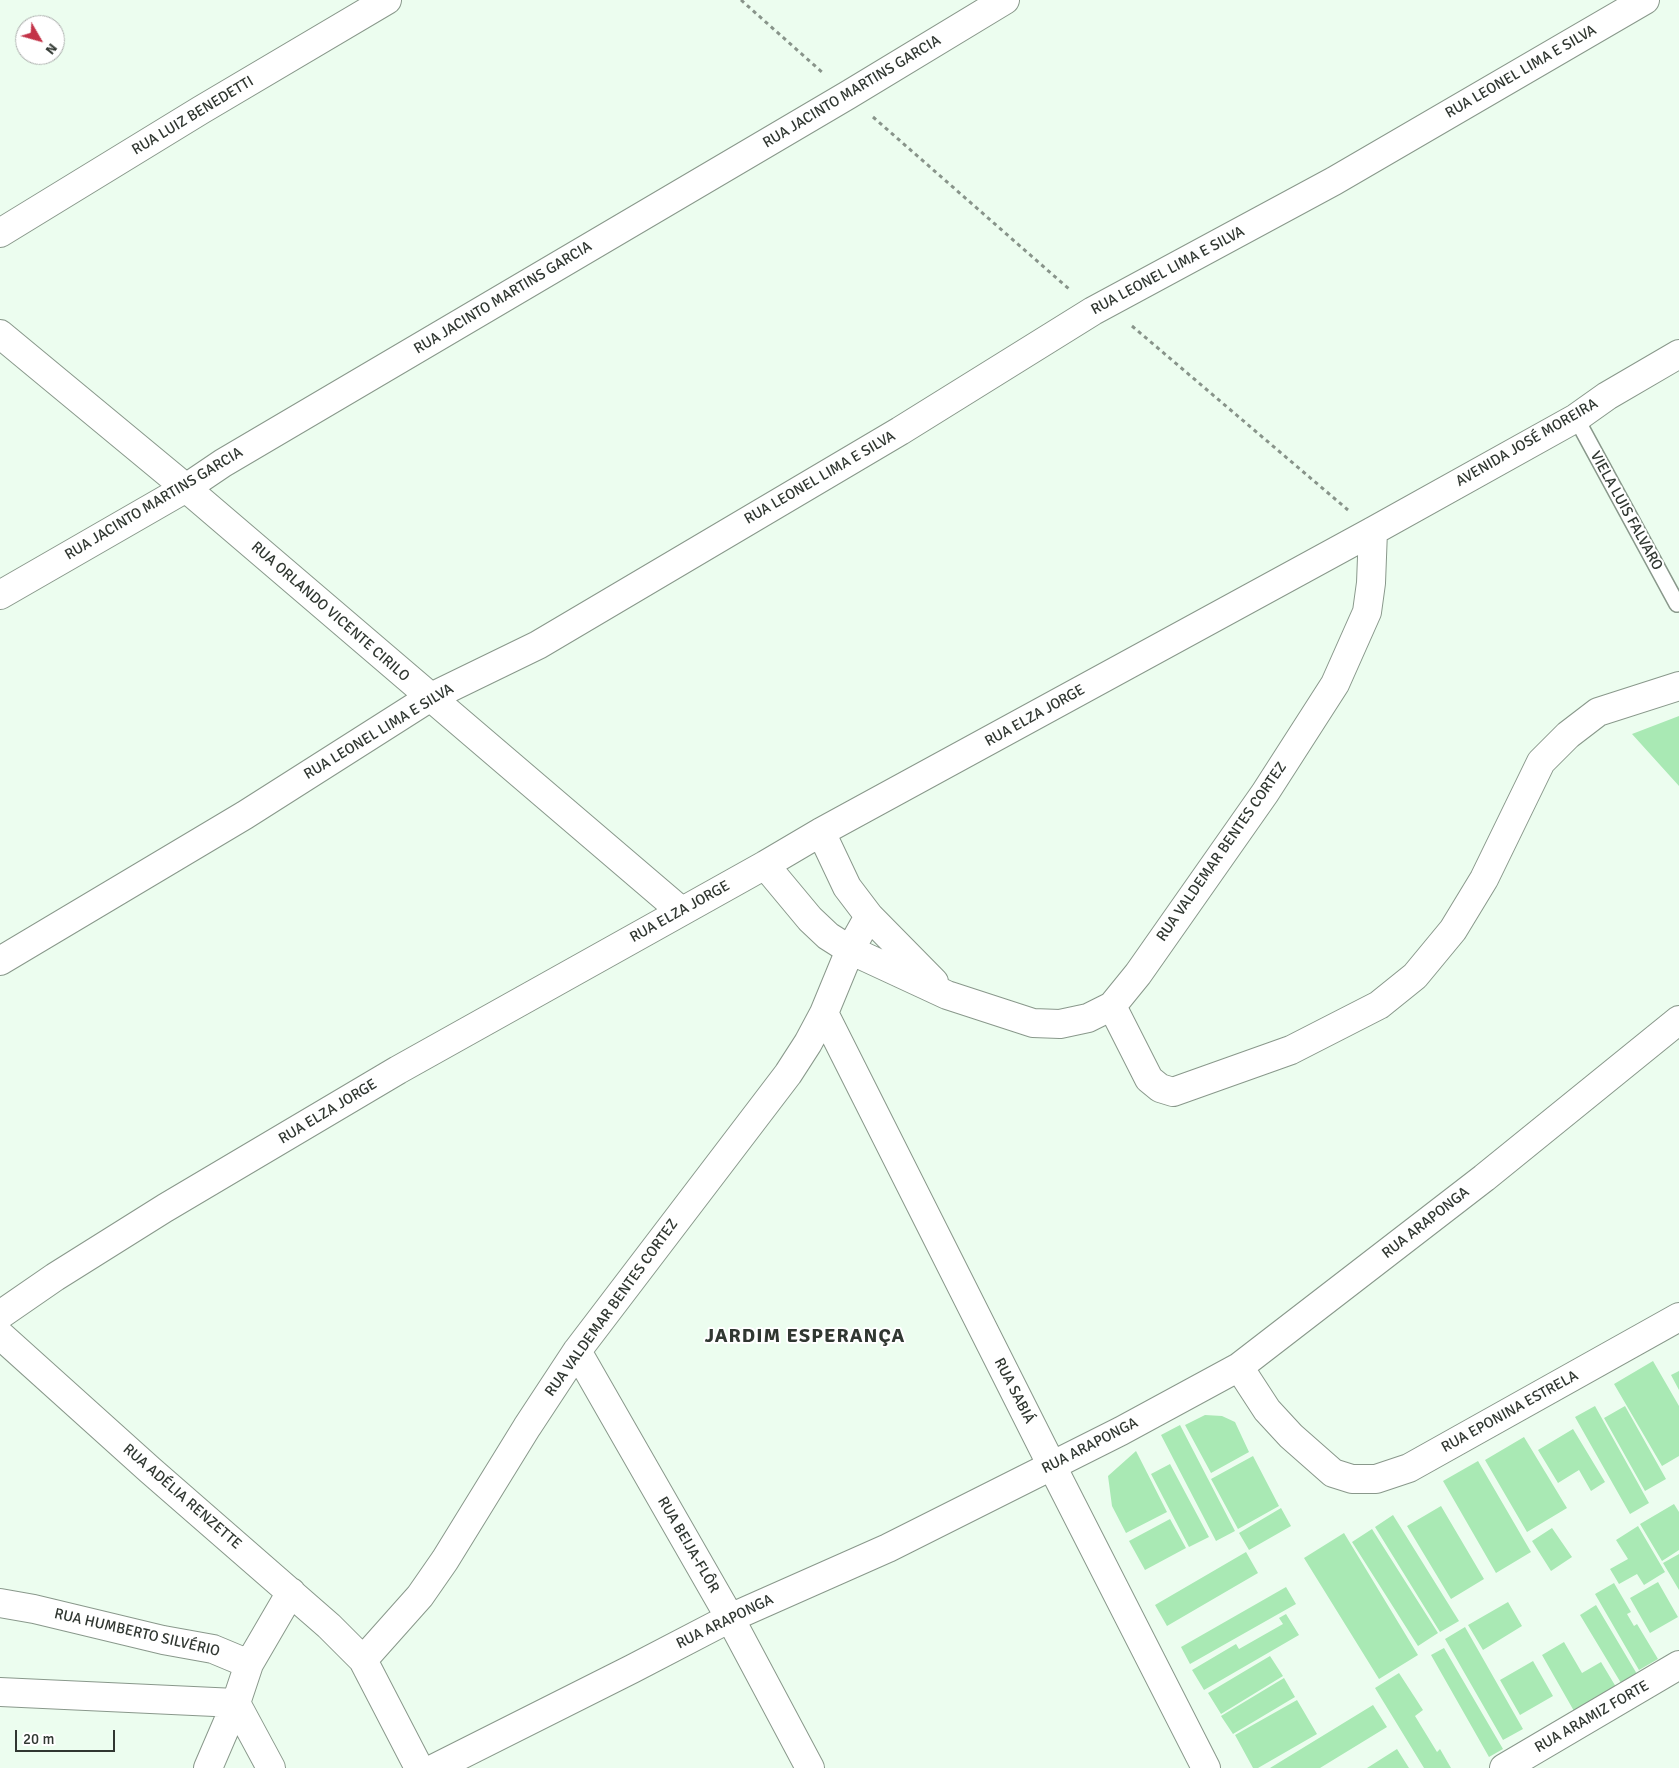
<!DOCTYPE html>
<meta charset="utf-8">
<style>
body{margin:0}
#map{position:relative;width:1679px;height:1768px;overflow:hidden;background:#ecfdef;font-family:Signika,sans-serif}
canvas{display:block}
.north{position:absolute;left:15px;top:15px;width:50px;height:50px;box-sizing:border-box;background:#fff;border:1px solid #acafad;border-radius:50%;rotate:128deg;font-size:14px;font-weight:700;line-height:20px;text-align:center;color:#303731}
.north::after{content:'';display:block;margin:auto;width:18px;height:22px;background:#c33348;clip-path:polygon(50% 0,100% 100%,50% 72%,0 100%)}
.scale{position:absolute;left:15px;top:1730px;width:100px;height:22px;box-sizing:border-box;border:2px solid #303731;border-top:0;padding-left:6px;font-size:15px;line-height:18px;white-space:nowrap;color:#303731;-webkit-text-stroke:4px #fff;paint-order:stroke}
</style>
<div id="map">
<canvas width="1679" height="1768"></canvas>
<div class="north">N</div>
<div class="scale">20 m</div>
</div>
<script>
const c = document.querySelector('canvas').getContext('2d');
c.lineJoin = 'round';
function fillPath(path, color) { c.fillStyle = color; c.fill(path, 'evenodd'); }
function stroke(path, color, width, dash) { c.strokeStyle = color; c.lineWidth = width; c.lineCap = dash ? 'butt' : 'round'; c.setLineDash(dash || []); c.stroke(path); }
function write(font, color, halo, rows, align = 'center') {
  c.font = font + ' Signika,sans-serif'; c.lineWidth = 4; c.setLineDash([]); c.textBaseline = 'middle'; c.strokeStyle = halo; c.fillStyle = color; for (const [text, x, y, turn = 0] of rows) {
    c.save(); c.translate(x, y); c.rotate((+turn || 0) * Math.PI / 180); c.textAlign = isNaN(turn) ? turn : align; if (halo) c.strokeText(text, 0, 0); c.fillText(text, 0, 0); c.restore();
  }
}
fillPath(new Path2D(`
 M1679,716V786L1632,734Z
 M1653,1361L1679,1406V1456L1662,1466L1614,1384Z
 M1679,1371V1390L1671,1375Z
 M1595,1406L1649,1503L1630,1514L1575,1417Z
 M1625,1406L1666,1479L1645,1491L1604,1418Z
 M1205,1415L1222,1416L1235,1422L1249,1452L1211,1473L1185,1425Z
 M1180,1425L1235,1531L1216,1541L1161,1435Z
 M1573,1429L1605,1482L1591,1491L1579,1470L1558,1483L1538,1450Z
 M1524,1437L1567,1508L1527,1532L1485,1460Z
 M1136,1451L1167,1512L1126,1533L1112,1506L1108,1476Z
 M1253,1456L1279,1506L1238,1529L1211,1479Z
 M1478,1461L1531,1552L1496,1573L1443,1481Z
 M1170,1464L1209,1537L1189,1547L1151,1474Z
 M1674,1504L1679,1512V1550L1662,1561L1640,1524Z
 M1441,1506L1484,1579L1451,1599L1407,1526Z
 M1281,1508L1291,1526L1249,1550L1239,1533Z
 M1393,1515L1459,1621L1440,1632L1375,1527Z
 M1170,1519L1186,1548L1145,1570L1129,1541Z
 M1638,1526L1665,1572L1644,1585L1637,1574L1619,1584L1610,1569L1628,1559L1616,1540Z
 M1552,1528L1572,1557L1551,1571L1532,1541Z
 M1372,1529L1438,1633L1418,1646L1352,1542Z
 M1344,1533L1418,1655L1379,1679L1304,1558Z
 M1246,1552L1258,1573L1167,1626L1155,1605Z
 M1679,1554V1590L1663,1563Z
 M1658,1582L1678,1617L1650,1633L1630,1598Z
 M1614,1583L1631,1612L1627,1614L1634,1626L1637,1624L1658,1659L1639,1670L1595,1594Z
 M1286,1587L1296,1604L1190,1664L1181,1647Z
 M1508,1602L1522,1626L1483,1650L1468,1625Z
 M1596,1605L1637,1674L1621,1683L1580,1615Z
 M1286,1614L1299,1635L1204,1690L1192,1670L1236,1644L1239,1649L1283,1624L1279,1618Z
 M1465,1627L1523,1729L1503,1740L1445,1639Z
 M1564,1642L1582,1673L1601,1662L1616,1687L1574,1711L1542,1655Z
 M1444,1648L1503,1749L1489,1757L1431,1655Z
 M1270,1656L1283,1676L1221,1714L1208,1693Z
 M1533,1661L1553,1696L1520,1715L1500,1680Z
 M1399,1673L1423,1710L1415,1716L1437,1752L1440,1749L1451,1768H1424L1375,1688Z
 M1284,1678L1295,1697L1233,1734L1221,1716Z
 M1297,1700L1317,1734L1258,1768H1253L1235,1735Z
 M1373,1705L1387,1727L1320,1768H1270Z
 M1397,1749L1409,1768H1367Z`), '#a9e9b4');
const lane = new Path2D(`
 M1576,418L1677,604`);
const street = new Path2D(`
 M0,233L201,110L387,0
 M0,334L186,488L681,911
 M0,595L186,488L223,463L848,95L1005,0
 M821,832L847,887L869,916L934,982
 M765,865L810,919L828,936L850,950L947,995L1033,1023L1060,1024L1088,1018L1112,1006L1138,974L1265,793L1335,684L1367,612L1371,583L1373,531
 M0,961L245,815L429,698L538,645L900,431L1093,311L1334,181L1645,0
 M1112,1006L1149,1079L1160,1088L1173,1092L1291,1050L1379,1005L1415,976L1453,930L1484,879L1541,762L1568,735L1598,712L1679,686
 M824,1013L1052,1466L1206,1768
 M0,1315L55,1277L165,1208L398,1070L765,865L821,832L1373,531L1576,418L1607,396L1679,354
 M0,1335L150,1470L329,1626L363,1660L419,1768
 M577,1351L730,1618L810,1768
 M1239,1367L1267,1410L1291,1436L1333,1473L1352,1479H1376L1409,1468L1679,1317
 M0,1603L34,1609L163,1640L213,1649L249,1664L291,1592
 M363,1660L420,1596L445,1560L527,1427L577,1351L788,1074L808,1043L824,1013L850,950L869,916
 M0,1692L236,1703L271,1768
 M208,1768L236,1703L249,1664
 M435,1768L632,1669L730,1618L888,1548L1121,1431L1239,1367L1484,1178L1679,1020
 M1504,1768L1679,1665`);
stroke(lane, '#89988b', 18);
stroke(street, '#89988b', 30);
stroke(new Path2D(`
 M741,0L823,73
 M873,117L1069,289
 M1132,326L1348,510`), '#88948a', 3, [4, 4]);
stroke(lane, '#fff', 15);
stroke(street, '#fff', 28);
write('15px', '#303731', '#fff', [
 ["RUA LEONEL LIMA E SILVA",1521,72,-30],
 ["RUA JACINTO MARTINS GARCIA",852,92,-31],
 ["RUA LUIZ BENEDETTI",193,116,-31],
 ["RUA LEONEL LIMA E SILVA",1168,271,-28],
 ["RUA JACINTO MARTINS GARCIA",503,298,-31],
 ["AVENIDA JOSÉ MOREIRA",1527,443,-30],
 ["RUA LEONEL LIMA E SILVA",820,478,-30],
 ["RUA JACINTO MARTINS GARCIA",154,504,-31],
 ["VIELA LUIS FALVARO",1626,511,61],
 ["RUA ORLANDO VICENTE CIRILO",330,612,41],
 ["RUA ELZA JORGE",1035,716,-29],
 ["RUA LEONEL LIMA E SILVA",379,732,-31],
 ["RUA VALDEMAR BENTES CORTEZ",1222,852,-55],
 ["RUA ELZA JORGE",680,912,-29],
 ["RUA ELZA JORGE",328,1112,-31],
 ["RUA ARAPONGA",1426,1223,-38],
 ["RUA VALDEMAR BENTES CORTEZ",612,1308,-54],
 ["RUA SABIÁ",1014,1391,63],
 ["RUA EPONINA ESTRELA",1510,1412,-29],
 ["RUA ARAPONGA",1090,1446,-27],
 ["RUA ADÉLIA RENZETTE",182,1497,41],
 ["RUA BEIJA-FLÔR",688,1545,60],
 ["RUA ARAPONGA",725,1622,-26],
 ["RUA HUMBERTO SILVÉRIO",137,1633,13],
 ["RUA ARAMIZ FORTE",1592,1717,-30]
]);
c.letterSpacing = '1px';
write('bold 20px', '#303731', '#fff', [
 ["JARDIM ESPERANÇA",805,1337]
]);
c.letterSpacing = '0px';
</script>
